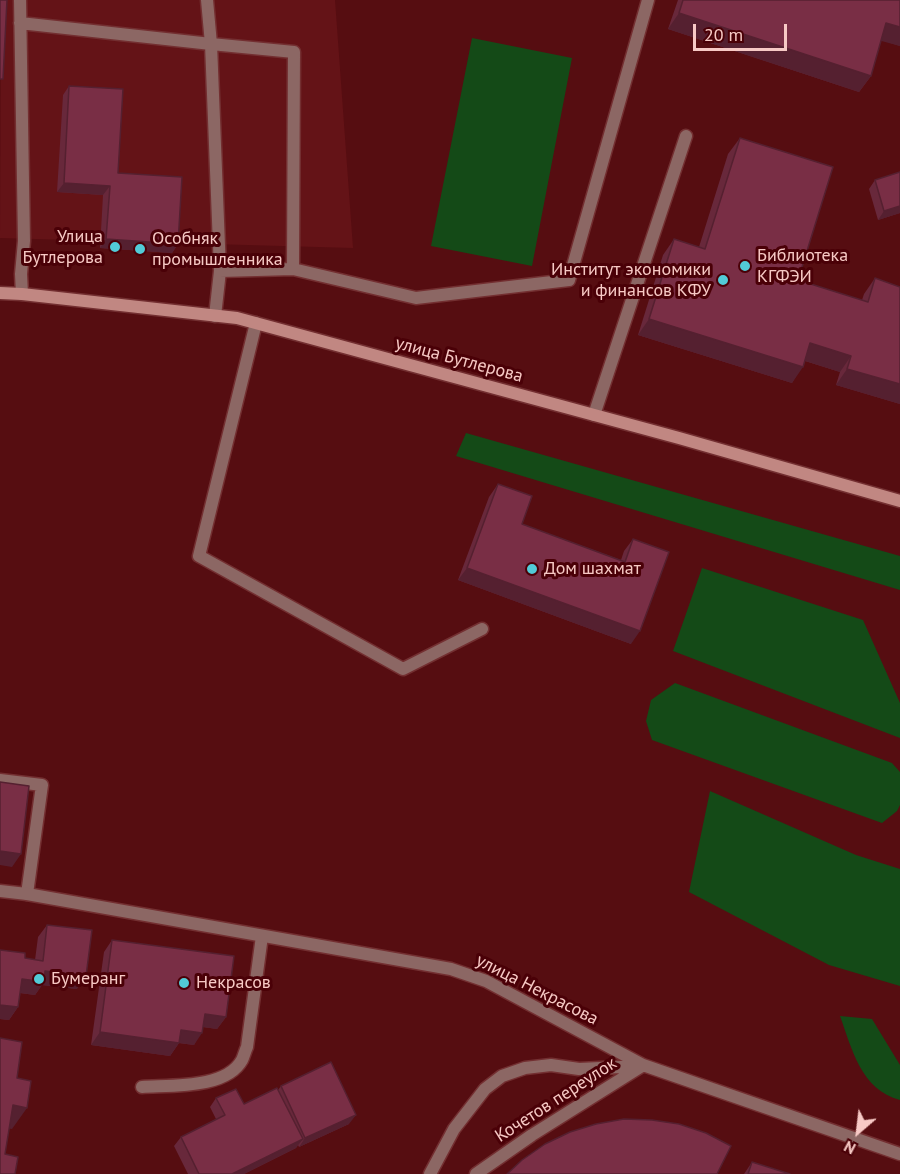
<!DOCTYPE html>
<meta charset="utf-8">
<style>
body{margin:0}
#map{position:relative;width:900px;height:1174px;overflow:hidden;background:#560d11;font-family:"PT Sans",sans-serif}
canvas{display:block}
.north{position:absolute;left:828px;top:1102px;width:60px;height:60px;-webkit-text-stroke:4px #4a0007;paint-order:stroke;rotate:208deg;font-size:16px;font-weight:700;line-height:24px;text-align:center;color:#f7c9c5}
.north::after{content:'';display:block;margin:auto;width:21px;height:27px;background:#f7c9c5;clip-path:polygon(50% 0,100% 100%,50% 72%,0 100%)}
.scale{position:absolute;left:693px;top:24px;width:94px;height:27px;box-sizing:border-box;border:3px solid #f7c9c5;border-top:0;padding-left:8px;font-size:18px;line-height:21px;white-space:nowrap;color:#f7c9c5;-webkit-text-stroke:4px #4a0007;paint-order:stroke}
</style>
<div id="map">
<canvas width="900" height="1174"></canvas>
<div class="north">N</div>
<div class="scale">20 m</div>
</div>
<script>
const c = document.querySelector('canvas').getContext('2d');
c.lineJoin = 'round';
function fillPath(path, color) { c.fillStyle = color; c.fill(path, 'evenodd'); }
function stroke(path, color, width, dash) { c.strokeStyle = color; c.lineWidth = width; c.lineCap = dash ? 'butt' : 'round'; c.setLineDash(dash || []); c.stroke(path); }
function write(font, color, halo, rows, align = 'center') {
  c.font = font + ' "PT Sans",sans-serif'; c.lineWidth = 6; c.setLineDash([]); c.textBaseline = 'middle'; c.strokeStyle = halo; c.fillStyle = color; for (const [text, x, y, turn = 0] of rows) {
    c.save(); c.translate(x, y); c.rotate((+turn || 0) * Math.PI / 180); c.textAlign = isNaN(turn) ? turn : align; if (halo) c.strokeText(text, 0, 0); c.fillText(text, 0, 0); c.restore();
  }
}
fillPath(new Path2D(`
 M1,0H335L353,248L0,238Z`), '#641317');
fillPath(new Path2D(`
 M472,38L572,58L532,266L431,246Z
 M466,433L900,556V590L456,456Z
 M702,568L863,620L900,703V738L673,651Z
 M675,683L892,763L900,772V805L897,811L882,823L652,740L646,721L651,700Z
 M710,791L856,855L900,869V986L829,965L689,892Z
 M840,1016L872,1019L900,1065V1100C861,1090 852,1049 840,1016Z`), '#144a17');
const lane = new Path2D(`
 M20,0L24,241L21,274L22,294
 M207,0L211,44L294,52L293,269
 M20,23L211,44L220,271
 M215,316L220,271L293,269L416,298L569,280L648,0
 M256,323L199,556L403,669L482,629
 M594,415L686,136
 M0,780L42,785L27,894
 M142,1087C171,1085 226,1089 242,1060C244,1056 245,1051 247,1047L262,936`);
const street = new Path2D(`
 M0,891L27,894L451,969L486,981L643,1065L900,1154
 M430,1174L454,1129L485,1089L502,1076L525,1068L551,1065L579,1069L642,1066
 M476,1174L532,1135L642,1066`);
const secondary = new Path2D(`
 M0,293L22,294L237,318L679,438L900,501`);
stroke(lane, '#732f31', 15);
stroke(street, '#732f31', 15);
stroke(secondary, '#732f31', 15);
stroke(lane, '#8c6764', 12);
stroke(street, '#8c6764', 12);
stroke(secondary, '#c18782', 12);
fillPath(new Path2D(`
 M678,0H900V46L881,40L871,76L859,92L668,29Z
 M69,86L118,173L178,244L172,253L100,248L103,195L57,192L63,95Z
 M740,138L798,280L862,300L864,294L875,278L900,404L836,385L840,372L805,361L792,383L638,335L663,255L674,239L699,247L728,154Z
 M900,172V213L878,220L869,189L875,180Z
 M498,484L522,524L621,560L624,551L633,539L631,644L458,580L489,497Z
 M47,925L77,989L42,985L35,995L20,993L18,1007L9,1020L0,1019V950L25,958L35,960L38,937Z
 M112,940L226,1017L217,1029L203,1027L194,1045L179,1043L170,1056L91,1045L104,952Z
 M281,1086L349,1124L299,1147L298,1145L296,1148L244,1174H188L174,1146L181,1137L216,1119L210,1107L216,1098L244,1104L278,1090Z
 M752,1162L748,1174H744Z`), '#68283b');
fillPath(new Path2D(`
 M679,13L871,76L859,92L668,29Z
 M886,23L900,27V46L874,39Z
 M64,183L110,186L103,195L57,192Z
 M900,206V213L878,220L884,211Z
 M106,239L178,244L172,253L100,248Z
 M649,319L803,367L792,383L638,335Z
 M810,343L851,356L840,372L799,359Z
 M847,369L900,384V404L836,385Z
 M467,568L640,631L631,644L458,580Z
 M0,851L21,854L12,867L0,865Z
 M45,971L86,976L77,989L42,985L35,995L13,992L22,979Z
 M0,1005L18,1007L9,1020L0,1019Z
 M205,1014L226,1017L217,1029L196,1026Z
 M181,1030L202,1033L194,1045L172,1042Z
 M100,1032L179,1043L170,1056L91,1045Z
 M13,1105L27,1108L12,1129L0,1127Z
 M356,1115L349,1124L299,1147L305,1138Z
 M303,1139L296,1148L244,1174H232Z`), '#552030');
const building = new Path2D(`
 M0,0H7L3,79H0Z
 M683,0H900V27L886,23L871,76L679,13Z
 M69,86L123,89L118,173L182,177L178,244L106,239L110,186L64,183Z
 M740,138L833,167L798,280L868,302L875,278L900,287V384L847,369L851,356L810,343L803,367L649,319L674,239L705,249Z
 M900,172V206L884,211L875,180Z
 M498,484L532,496L522,524L625,562L633,539L669,552L640,631L467,568Z
 M0,782L29,786L21,854L0,851Z
 M47,925L92,930L86,976L45,971L44,982L22,979L18,1007L0,1005V950L25,953V958L43,961Z
 M112,940L234,956L226,1017L205,1014L202,1033L181,1030L179,1043L100,1032Z
 M0,1038L22,1042L17,1078L31,1081L27,1108L13,1105L5,1154L18,1157L15,1174H0Z
 M331,1062L356,1115L305,1138L281,1086Z
 M277,1088L303,1139L232,1174H199L181,1137L225,1115L216,1098L236,1089L244,1104Z
 M624,1119L652,1120L679,1124L706,1133L731,1146L717,1174H507L522,1160L545,1144L570,1132L596,1124Z
 M752,1162L790,1174H748Z`);
fillPath(building, '#792e45');
stroke(building, '#552030', 1.5);
for (const [x, y, r, color] of [
 [115,247,6,"#52cbd7"],
 [140,249,6,"#52cbd7"],
 [745,266,6,"#52cbd7"],
 [723,280,6,"#52cbd7"],
 [532,569,6,"#52cbd7"],
 [39,979,6,"#52cbd7"],
 [184,983,6,"#52cbd7"]
]) { const dot = new Path2D(); dot.arc(x, y, r, 0, 2 * Math.PI); c.fillStyle = color; c.fill(dot); stroke(dot, '#4a0007', 2); }
write('18px', '#f7c9c5', '#4a0007', [
 ["Улица",103,237,"right"],
 ["Бутлерова",103,258,"right"],
 ["Особняк",152,239],
 ["промышленника",152,260],
 ["Библиотека",757,256],
 ["КГФЭИ",757,277],
 ["Институт экономики",711,270,"right"],
 ["и финансов КФУ",711,291,"right"],
 ["Дом шахмат",544,569],
 ["Бумеранг",51,979],
 ["Некрасов",196,983]
], 'left');
write('18px', '#f7c9c5', '#4a0007', [
 ["улица Бутлерова",459,360,15],
 ["улица Некрасова",537,990,27],
 ["Кочетов переулок",556,1100,-33]
]);
</script>
